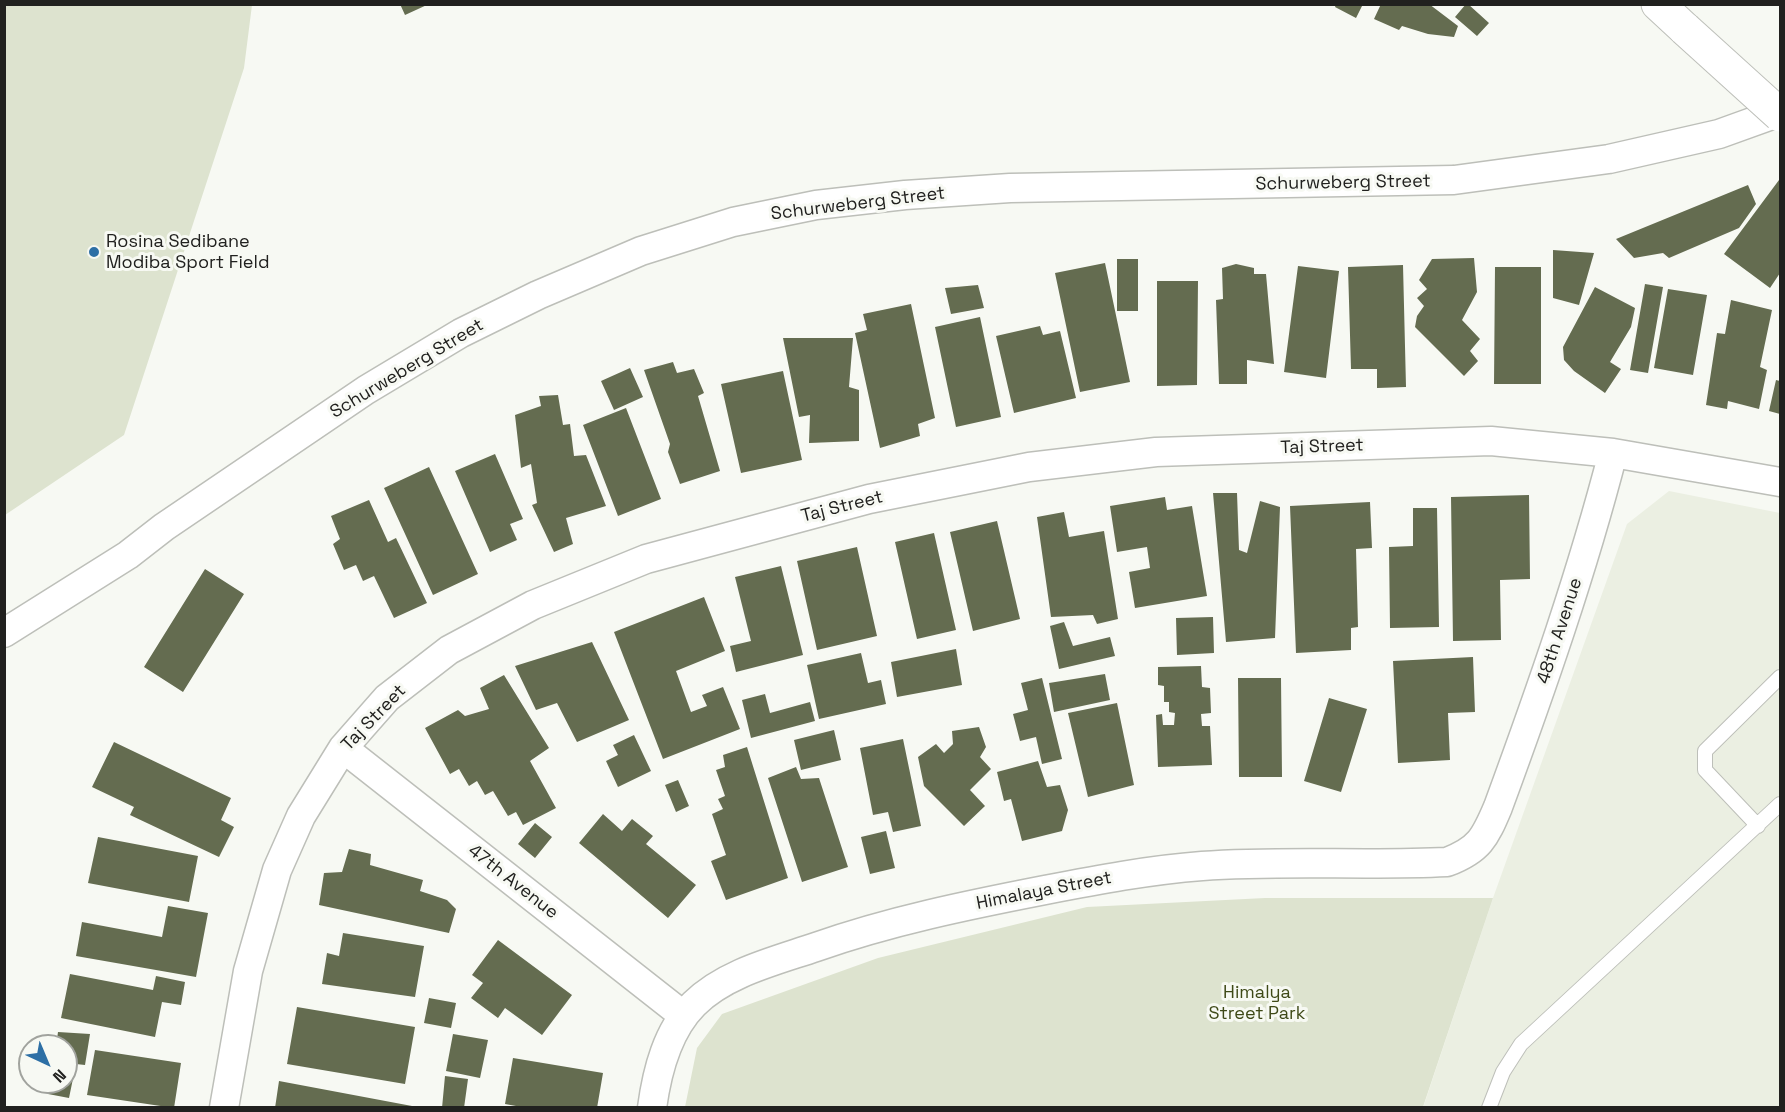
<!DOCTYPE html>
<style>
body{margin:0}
#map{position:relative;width:1785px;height:1112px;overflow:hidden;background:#f7f9f3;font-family:"Space Grotesk",sans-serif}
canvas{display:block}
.frame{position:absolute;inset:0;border:6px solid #21211f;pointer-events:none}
.north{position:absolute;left:18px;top:1034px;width:60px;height:60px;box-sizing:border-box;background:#f7f9f3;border:2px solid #a1a39e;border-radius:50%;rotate:136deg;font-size:16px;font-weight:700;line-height:24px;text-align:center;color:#21211f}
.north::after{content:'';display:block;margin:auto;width:21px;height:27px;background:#2d6fa5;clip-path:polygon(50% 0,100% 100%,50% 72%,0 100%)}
</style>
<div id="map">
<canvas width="1785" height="1112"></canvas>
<div class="frame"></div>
<div class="north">N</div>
</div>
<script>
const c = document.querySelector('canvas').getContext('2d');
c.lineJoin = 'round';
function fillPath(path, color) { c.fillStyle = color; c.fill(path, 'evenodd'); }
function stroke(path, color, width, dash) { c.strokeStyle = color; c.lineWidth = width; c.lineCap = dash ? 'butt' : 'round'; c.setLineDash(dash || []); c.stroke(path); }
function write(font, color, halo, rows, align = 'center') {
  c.font = font + ' "Space Grotesk",sans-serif'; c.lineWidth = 6; c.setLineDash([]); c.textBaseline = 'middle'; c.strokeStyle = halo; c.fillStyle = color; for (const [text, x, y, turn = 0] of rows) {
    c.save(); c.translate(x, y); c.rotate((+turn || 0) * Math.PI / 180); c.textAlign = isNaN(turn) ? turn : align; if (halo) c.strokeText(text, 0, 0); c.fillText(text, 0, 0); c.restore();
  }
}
fillPath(new Path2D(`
 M1669,491L1780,513V1107L1423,1108L1493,898L1627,524Z`), '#ebefe2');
fillPath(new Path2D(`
 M5,4L252,5L244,68L124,435L5,515Z
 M1265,898H1493L1423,1107H685L697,1048L722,1014L878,958L1087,907Z`), '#dde3cf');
fillPath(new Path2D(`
 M400,4H429L405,15Z
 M1336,4H1363L1356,18L1335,7Z
 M1381,4H1429L1458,26L1454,37L1428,34L1402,26L1399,30L1374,19Z
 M1466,4H1468L1489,23L1477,36L1455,17Z
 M1779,180L1780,273L1770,288L1724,254Z
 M1748,185L1756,204L1739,228L1669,258L1663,253L1634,258L1616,239Z
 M1553,250L1594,253L1579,305L1553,298Z
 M1474,258L1477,292L1462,320L1480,339L1470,351L1478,361L1464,376L1415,327L1417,316L1424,306L1417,298L1427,289L1419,280L1432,259Z
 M1117,259H1138V311H1117Z
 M1105,263L1130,382L1080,392L1055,273Z
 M1236,264L1254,268V274H1266L1274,364L1247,360V384H1219L1216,300L1223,299L1222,268Z
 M1403,265L1406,387L1377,388V369H1351L1348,267Z
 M1298,266L1339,271L1326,378L1284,372Z
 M1495,267H1541V384H1494Z
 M1157,281H1198L1197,385L1157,386Z
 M1645,284L1663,287L1648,373L1630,370Z
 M978,285L984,308L951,314L945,288Z
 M1595,287L1635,308L1631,327L1610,362L1621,369L1605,393L1574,371L1564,360L1563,347Z
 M1668,289L1707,295L1693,375L1654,368Z
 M1731,300L1772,310L1760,367L1767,370L1759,409L1728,401L1727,409L1706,405L1717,333L1725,334Z
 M911,304L935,418L918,424L920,436L880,448L855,333L867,330L863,314Z
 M980,317L1001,417L956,427L935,327Z
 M1040,326L1043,335L1060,331L1076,398L1014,413L996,336Z
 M783,338H853L849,387L859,390V441L809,443L810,415L799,417Z
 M673,362L677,373L694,369L704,393L698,396L720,471L680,484L668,452L670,444L644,370Z
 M630,368L643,397L614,410L601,381Z
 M783,371L802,460L741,473L721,384Z
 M1776,380L1780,381V414L1769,411Z
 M558,395L563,425L570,424L574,456L586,455L606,506L566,518L573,544L554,552L532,505L537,503L531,464L521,468L515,415L541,406L539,396Z
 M626,408L661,499L618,516L583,425Z
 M495,454L523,519L510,524L517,540L490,552L455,471Z
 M429,467L478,574L433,595L384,488Z
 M1213,493H1237L1239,550L1247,553L1260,501L1280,507L1275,638L1226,642Z
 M1529,495L1530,579L1500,580L1501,640L1453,641L1451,497Z
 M1165,497L1167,510L1192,506L1207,596L1135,608L1129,572L1150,568L1147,547L1117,552L1110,506Z
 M369,500L388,542L396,538L427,603L394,618L374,576L363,581L356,565L344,570L333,544L340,539L331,516Z
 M1370,502L1372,548L1356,549L1358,627L1351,628V650L1296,653L1290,506Z
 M1413,508H1437L1439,627L1390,628L1389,547L1413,546Z
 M1064,512L1069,537L1104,531L1118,619L1097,624L1093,615L1051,617L1037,517Z
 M997,521L1020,619L973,631L950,532Z
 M934,533L956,630L917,639L895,542Z
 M857,547L877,636L817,650L797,561Z
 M781,566L803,655L736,672L730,646L751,641L735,577Z
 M205,569L244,594L183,692L144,667Z
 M704,597L725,651L676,671L691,712L707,706L702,695L723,687L740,729L663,759L614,632Z
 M1213,617L1214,653L1177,655L1176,618Z
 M1064,622L1073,646L1110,637L1115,656L1059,669L1050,626Z
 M592,642L629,720L577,742L557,703L536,710L515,666Z
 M956,649L962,685L897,697L891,662Z
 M861,653L868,683L881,680L886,704L819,719L807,665Z
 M1473,657L1475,712L1448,713L1450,760L1398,763L1393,661Z
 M1201,666L1202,687L1210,688L1211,713L1201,714L1202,726H1210L1212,765L1158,767L1156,715L1162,714L1163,725H1174L1175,713L1169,712V702H1164V686L1158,685V667Z
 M1105,674L1110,700L1054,712L1049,683Z
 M504,675L549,748L530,761L556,808L523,825L516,812L508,816L493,791L485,795L477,781L469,786L459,769L450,774L425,728L458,710L465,716L489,709L480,688Z
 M1042,678L1062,759L1042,764L1036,737L1020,741L1013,714L1028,710L1021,683Z
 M1238,678H1281L1282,777H1239Z
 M765,694L770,713L810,702L815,721L751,738L742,700Z
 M1329,698L1367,709L1341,792L1304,781Z
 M1117,703L1134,785L1088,797L1068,713Z
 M979,727L986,747L980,757L991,769L970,790L985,806L964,826L924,786L918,757L936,744L944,753L953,744L952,731Z
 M834,730L841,760L801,770L794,740Z
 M634,735L651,771L618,787L606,761L618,755L613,745Z
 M903,739L921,826L893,832L888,812L873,815L860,748Z
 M114,742L231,798L221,820L234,827L219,857L130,815L134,807L92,787Z
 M747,747L788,878L726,900L711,861L726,855L712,814L723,809L718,799L725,796L716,770L725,767L723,755Z
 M1038,761L1047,787L1060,785L1068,810L1062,831L1022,841L1011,799L1004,801L997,772Z
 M796,767L801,779L819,778L848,867L802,882L768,778Z
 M678,780L689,806L676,812L665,785Z
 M603,814L622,831L632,819L653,836L646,844L696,885L668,918L579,843Z
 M535,823L552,837L535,858L518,844Z
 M886,831L895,868L870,874L861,837Z
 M98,837L198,856L189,902L88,883Z
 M349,849L371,854L370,865L423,880L420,891L447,900L456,909L449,933L319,905L324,873L342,872Z
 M168,906L208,913L196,977L76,956L82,922L162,937Z
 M343,933L424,946L415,997L322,984L327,953L339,956Z
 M498,940L572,995L542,1035L505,1008L498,1018L471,998L483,983L472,975Z
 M70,974L153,990L156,976L185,982L181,1005L162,1002L155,1037L61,1018Z
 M429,998L456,1003L451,1028L424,1023Z
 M297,1007L415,1027L405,1084L287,1064Z
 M58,1032L90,1034L85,1065L76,1064L69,1098L48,1094L50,1082H66V1046H56Z
 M453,1034L488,1040L480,1078L446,1071Z
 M95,1050L181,1063L174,1108L87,1095Z
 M513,1058L603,1073L597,1108H527L505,1104Z
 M445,1076L468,1079L464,1108H442Z
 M279,1081L412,1106V1108H275Z`), '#646c50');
const service = new Path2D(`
 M1758,826L1705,770V751L1780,677
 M1489,1108L1503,1072L1521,1044L1780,804`);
const minor = new Path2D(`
 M4,633L128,555L164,527L366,390L461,333L538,295L641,251L733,222L816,205L905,195L1010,188L1454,180L1609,159L1719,134L1780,112
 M343,748L684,1016
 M224,1108L248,971L277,870L301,816L343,748L387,698L449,650L533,605L646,559L869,499L1029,467L1156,452L1491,441L1613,453L1780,482
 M652,1108C657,1071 667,1031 694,1004C725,973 775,961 816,947C890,921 968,905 1045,890C1097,880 1149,870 1202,866C1284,860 1365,866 1447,862C1479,850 1485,838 1498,807C1541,690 1582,573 1613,453`);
const tertiary = new Path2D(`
 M1658,4L1685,29`);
stroke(service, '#bdbfb9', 16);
stroke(minor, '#bdbfb9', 31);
stroke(tertiary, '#bdbfb9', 35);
stroke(service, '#fff', 14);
stroke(minor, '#fff', 28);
stroke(tertiary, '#fff', 33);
const tertiaryBridge = new Path2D(`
 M1685,29L1780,115`);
stroke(tertiaryBridge, '#bdbfb9', 35, []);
stroke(tertiaryBridge, '#fff', 33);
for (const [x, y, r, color] of [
 [94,252,6,"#2d6fa5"]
]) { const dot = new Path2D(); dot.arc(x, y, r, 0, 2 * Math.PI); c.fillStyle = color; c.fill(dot); stroke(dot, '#f7f9f3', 2); }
write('18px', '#21211f', '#f7f9f3', [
 ["Schurweberg Street",1343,183,-1],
 ["Schurweberg Street",858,204,-7],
 ["Schurweberg Street",407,369,-31],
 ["Taj Street",1322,447,-2],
 ["Taj Street",842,507,-14],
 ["48th Avenue",1560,631,-72],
 ["Taj Street",374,718,-46],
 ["47th Avenue",513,882,38],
 ["Himalaya Street",1044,891,-11]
]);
write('18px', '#21211f', '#f7f9f3', [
 ["Rosina Sedibane",106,242],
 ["Modiba Sport Field",106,263]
], 'left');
write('18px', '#3e4917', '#f7f9f3', [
 ["Himalya",1257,993],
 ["Street Park",1257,1014]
]);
</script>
